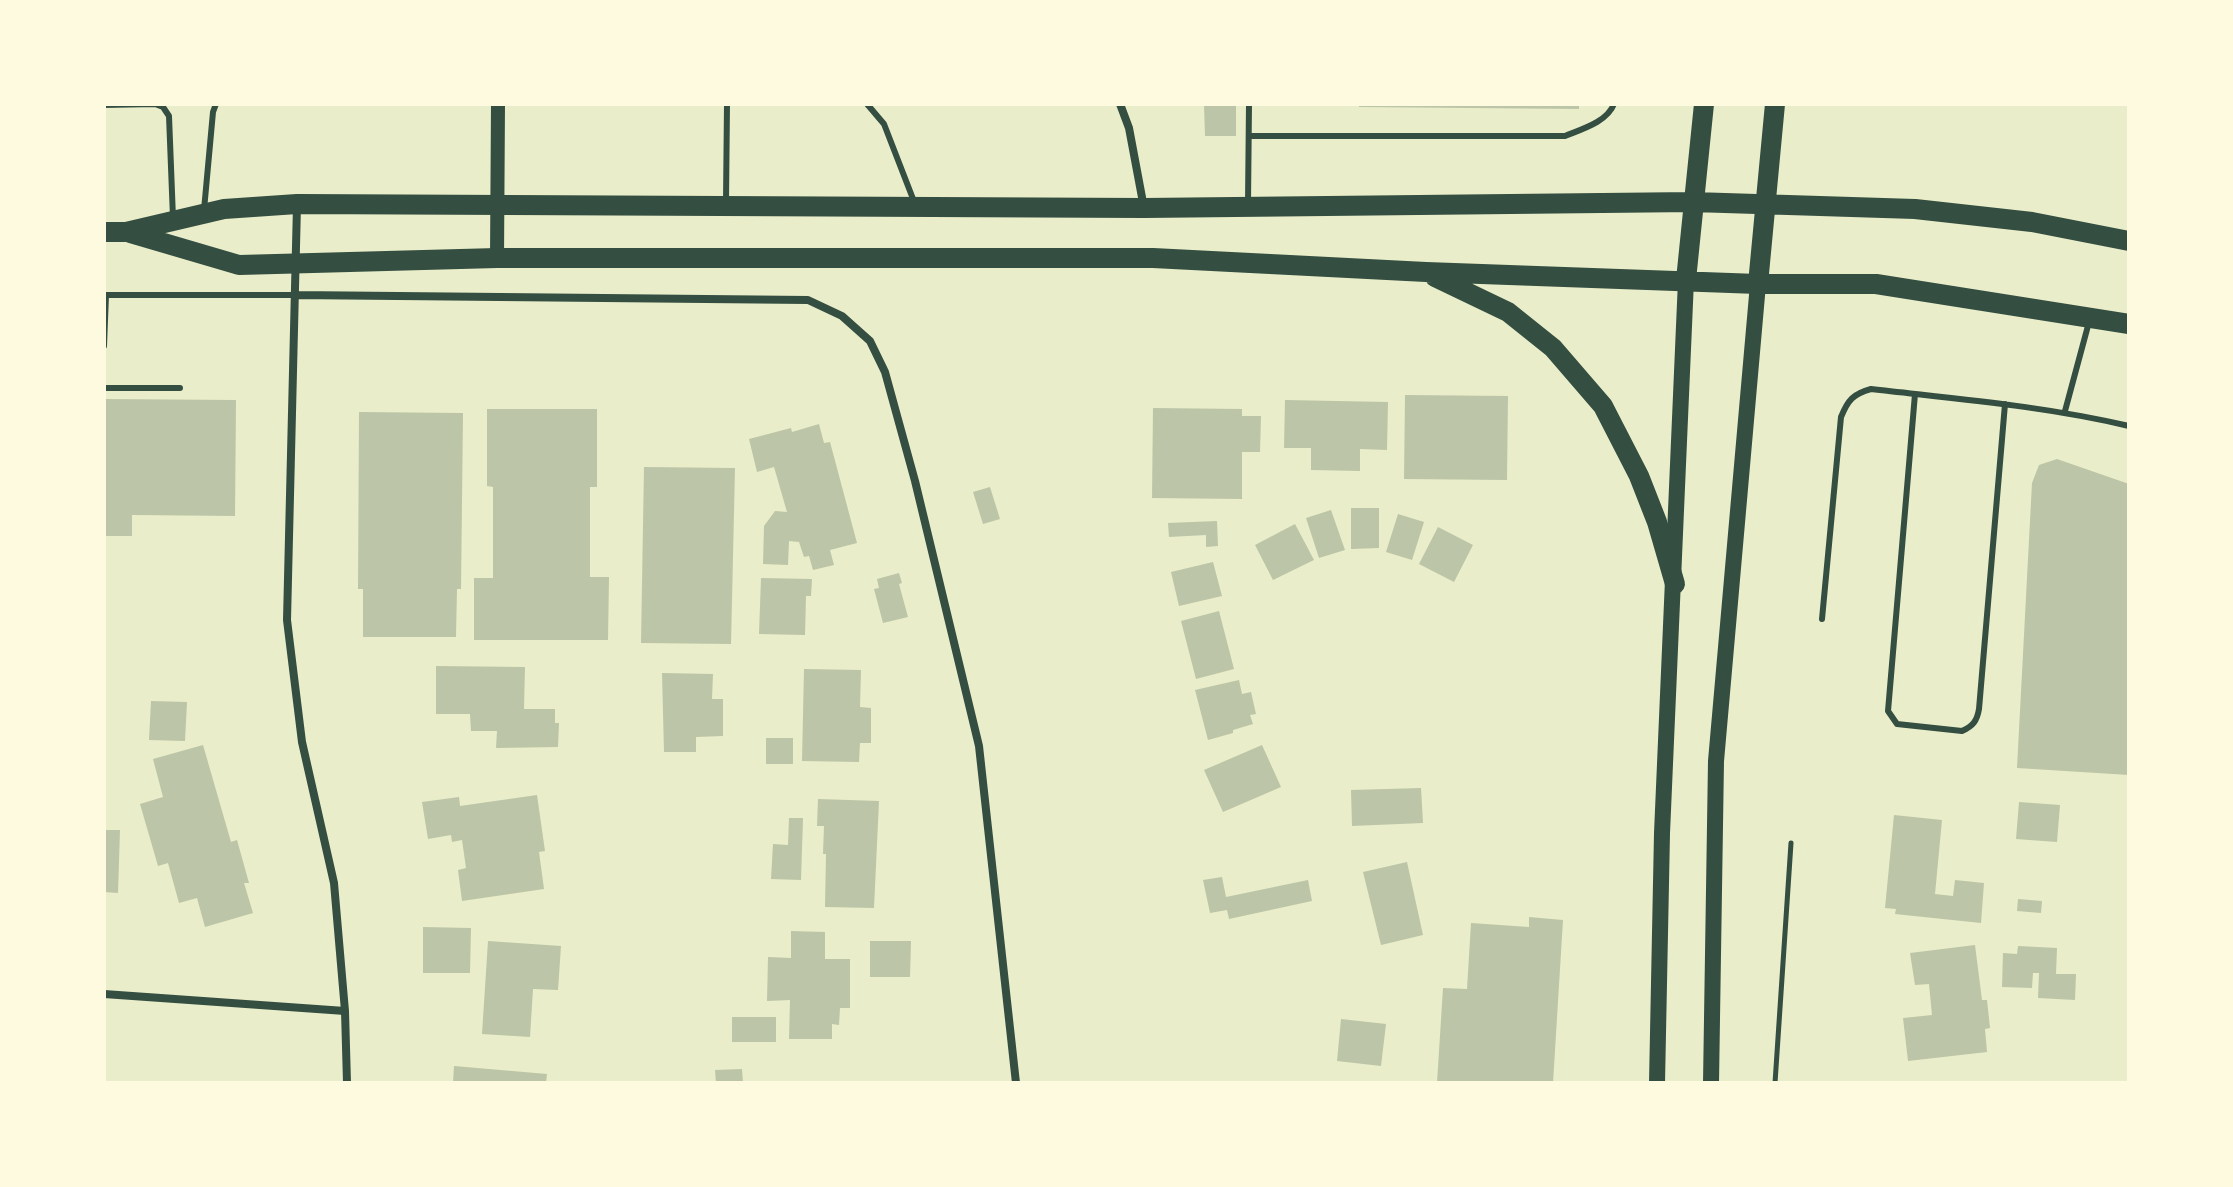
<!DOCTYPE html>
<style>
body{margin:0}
#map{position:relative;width:2233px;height:1187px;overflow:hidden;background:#e9edc9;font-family:Arial,sans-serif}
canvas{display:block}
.frame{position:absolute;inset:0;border:106px solid #fefae0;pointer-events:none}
</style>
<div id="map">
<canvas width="2233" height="1187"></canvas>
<div class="frame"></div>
</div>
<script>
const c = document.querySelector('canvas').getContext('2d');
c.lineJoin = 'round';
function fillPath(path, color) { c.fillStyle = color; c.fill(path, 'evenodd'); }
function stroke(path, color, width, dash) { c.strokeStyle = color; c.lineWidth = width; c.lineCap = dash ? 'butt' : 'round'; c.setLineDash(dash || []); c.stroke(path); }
fillPath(new Path2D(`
 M1236,104V136H1205L1204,105Z
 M1359,104H1579V109L1359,107Z
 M1405,395L1508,396L1507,480L1404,479Z
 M104,399L236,400L235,516L132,515V536H104Z
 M1285,400L1388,402L1387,450L1360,449V471L1311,470V448H1284Z
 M1153,408L1242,409V416H1261L1260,452H1242V499L1152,498Z
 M487,409H597V487H590V577H609L608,640H474V578H493V487L487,486Z
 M359,412L463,413L461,589H457L456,637H363V589H358Z
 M819,424L824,443L830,442L857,543L830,550L834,565L813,570L809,556L804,557L799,542L789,541L788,565L763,564L764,526L775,511L787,512L774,467L757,472L749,439L791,428L792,432Z
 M2057,459L2129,484V775L2017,768L2032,483L2039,465Z
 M644,467L735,468L731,644L641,643Z
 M990,487L1000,519L983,524L973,492Z
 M1351,508H1379V548L1351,549Z
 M1331,510L1345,550L1319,558L1306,518Z
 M1398,514L1424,522L1412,560L1386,552Z
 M1217,521L1218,546L1206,547V535L1169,537L1168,523Z
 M1295,524L1314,560L1273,580L1255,545Z
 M1438,527L1473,545L1454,582L1419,564Z
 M1213,562L1222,596L1179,606L1171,572Z
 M899,573L902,583L899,584L908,617L883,623L874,589L879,588L877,579Z
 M761,578L812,579L811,596H806L805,635L759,634Z
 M1219,611L1234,669L1196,679L1181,621Z
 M436,666L525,667L524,709H555V723H559L558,747L496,748L497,731H471L470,714H436Z
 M804,669L861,670L860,707L871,708V743H860L859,762L802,761Z
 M662,673L713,674L712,699H723V736L696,737V752H664Z
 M1239,680L1242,694L1251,692L1256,714L1250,715L1253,724L1233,730V733L1208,740L1195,690Z
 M151,701L187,702L185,741L149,740Z
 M766,738H793V764H766Z
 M203,745L231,842L237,840L249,883H244L253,913L205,927L197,898L179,903L168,863L158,866L140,804L163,797L153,759Z
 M1262,745L1281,787L1223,812L1204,770Z
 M1421,788L1423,823L1352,826L1351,790Z
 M537,795L545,851L539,852L544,889L462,901L458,870L466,868L462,840L452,842L451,835L428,839L422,802L459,797L460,806Z
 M818,799L879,801L874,908L825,907L826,854H823L824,826H817Z
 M2019,802L2060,805L2057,842L2016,839Z
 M1894,815L1942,820L1935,894L1953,896L1955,880L1984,883L1981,923L1895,914L1896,909L1885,908Z
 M789,818H803L801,880L771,879L773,844L788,845Z
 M104,830H120L118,893L104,892Z
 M1407,862L1423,935L1381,945L1363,872Z
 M1222,877L1226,897L1308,880L1312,901L1229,919L1227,910L1210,913L1203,880Z
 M2018,899L2042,901L2041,913L2017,911Z
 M1529,917L1563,920L1553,1083H1437L1443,988L1467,989L1471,923L1529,927Z
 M423,927L471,928L470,973H423Z
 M791,931L825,932V959H850V1008H840L839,1025L832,1024V1039H789L790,1000L767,1001L768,957L791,958Z
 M488,941L561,946L558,990L533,989L530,1037L482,1034Z
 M870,941H911L910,977H870Z
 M1975,945L1982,1000H1987L1990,1028L1985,1029L1987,1052L1908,1061L1903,1018L1932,1015L1929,984L1915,985L1910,953Z
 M2018,946L2057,948L2056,974H2076L2075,1000L2038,998L2039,973H2033L2032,988L2002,987L2003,953L2017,954Z
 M732,1017H776V1042H732Z
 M1341,1019L1386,1024L1381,1066L1337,1061Z
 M454,1066L547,1074L546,1083H453Z
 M742,1069L743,1083H716L715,1070Z`), '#bcc5a7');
stroke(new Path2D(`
 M1775,1083L1791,843`), '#344e41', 5);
stroke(new Path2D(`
 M867,104L884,124L915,204
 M104,105L155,104L163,107L169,116L173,218
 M1250,136H1565C1582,129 1607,122 1614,104
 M726,201L727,104
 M1248,203L1249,104
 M204,210L213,112L216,104
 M104,295H295
 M104,346L106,295
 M104,388H180
 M1915,394L1888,711L1897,724L1962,731C1973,726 1977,721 1979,709L2005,404
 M2065,411L2089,322
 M1822,619L1841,417C1848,400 1853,394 1871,389C1958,399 2044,406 2129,426`), '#344e41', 6);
stroke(new Path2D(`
 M1120,104L1129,128L1144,208
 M297,205L287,620L302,742L334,883L345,1011L347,1083
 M295,295L808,300L842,316L870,341L885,372L915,481L979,746L1016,1083
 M104,994L345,1011`), '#344e41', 8);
stroke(new Path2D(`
 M497,258L498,104`), '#344e41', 14);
stroke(new Path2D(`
 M1657,1083L1662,833L1686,280
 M1711,1083L1716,761L1758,284`), '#344e41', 16);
stroke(new Path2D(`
 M104,232H126L224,209L297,204L1144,208L1693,202L1915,209L2032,222L2129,241
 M130,233L239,265L497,258H1153L1426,272L1758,284H1876L2129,324
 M1435,277L1508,312L1553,348L1603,406L1639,476L1657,522L1675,584
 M1686,280L1704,104
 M1758,284L1775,104`), '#344e41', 20);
</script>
